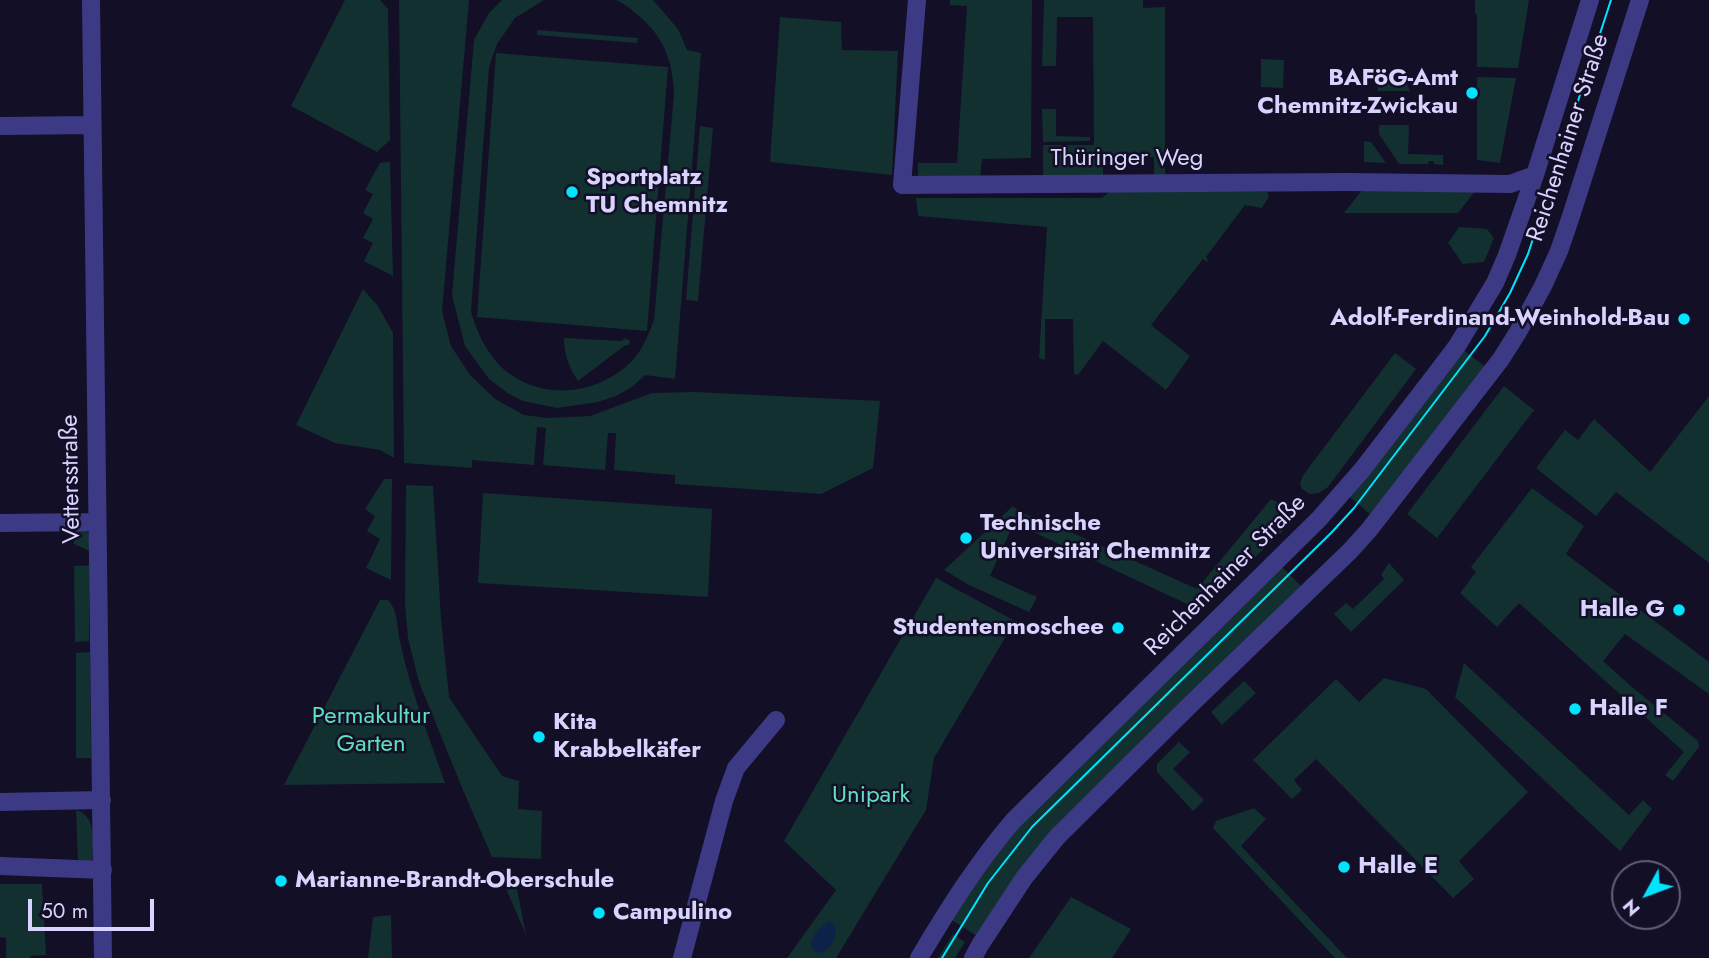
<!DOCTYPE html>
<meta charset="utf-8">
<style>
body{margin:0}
#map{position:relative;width:1709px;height:958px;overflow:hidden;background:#130f26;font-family:Jost,sans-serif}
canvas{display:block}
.north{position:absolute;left:1611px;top:860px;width:70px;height:70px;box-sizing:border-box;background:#130f26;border:2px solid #625e7d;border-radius:50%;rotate:229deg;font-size:19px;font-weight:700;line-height:28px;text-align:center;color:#d9d4ff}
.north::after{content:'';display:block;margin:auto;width:24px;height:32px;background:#00e5ff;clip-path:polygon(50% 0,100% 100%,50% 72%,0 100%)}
.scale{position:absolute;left:28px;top:899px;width:126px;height:32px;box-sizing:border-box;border:4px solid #d9d4ff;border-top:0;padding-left:9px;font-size:21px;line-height:24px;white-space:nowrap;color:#d9d4ff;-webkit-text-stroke:5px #130f26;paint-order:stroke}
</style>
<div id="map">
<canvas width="1709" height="958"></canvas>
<div class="north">N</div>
<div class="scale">50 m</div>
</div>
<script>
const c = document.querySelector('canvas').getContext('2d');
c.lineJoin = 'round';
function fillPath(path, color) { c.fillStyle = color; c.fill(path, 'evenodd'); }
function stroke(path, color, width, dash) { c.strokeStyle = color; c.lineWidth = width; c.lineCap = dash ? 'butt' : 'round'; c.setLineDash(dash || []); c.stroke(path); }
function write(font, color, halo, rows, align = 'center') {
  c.font = font + ' Jost,sans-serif'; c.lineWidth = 5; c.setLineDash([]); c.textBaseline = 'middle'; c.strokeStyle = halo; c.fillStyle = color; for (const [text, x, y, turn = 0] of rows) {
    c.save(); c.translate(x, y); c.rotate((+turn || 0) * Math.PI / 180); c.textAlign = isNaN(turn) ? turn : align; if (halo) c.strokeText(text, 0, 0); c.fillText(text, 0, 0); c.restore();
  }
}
fillPath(new Path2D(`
 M345,0H380L388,9L390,140L377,152L291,106Z
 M399,0H469L442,311L451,346L470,375L495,399L524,415L548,418L590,416L652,393L695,392L880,401L873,468L821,494L675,484V475L614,470L616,433H608L605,470L543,465L546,428L537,427L534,465L472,460V468L404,463Z
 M502,0H544L515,18L497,44L489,67L471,311C477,334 490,360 510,374C548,401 598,393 630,363C642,352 648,335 654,320L674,94C673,62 664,37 639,16C632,10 625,4 616,0H653L678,29L687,50L701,53L675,379L645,375L632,387L616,396L598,402L557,408L523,401L509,394L489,379L465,346L452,295L474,40L489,13Z
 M950,0H1032L1031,158L982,159L980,177L918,178V163H957L967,6L950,5Z
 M1044,0H1143V8L1165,7V177H1154V157H1103V180L1043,179V145H1094L1093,17H1057L1056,66H1042Z
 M1475,0H1529L1518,68L1477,67V16L1475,12Z
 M780,17L841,22L842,50L898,51L892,175L770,162Z
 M537,30L638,38L637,43L537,35Z
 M496,53L668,67L647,331L477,317Z
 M1261,59L1284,60L1283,88L1261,87Z
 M1477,77L1516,78L1500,163L1477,160Z
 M1380,80L1406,81L1410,91H1378L1377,84Z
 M1042,109H1056V136L1090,137V141L1043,142Z
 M1379,125H1409L1408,154L1443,155V165L1434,164L1433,161H1429L1428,164H1399L1379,134Z
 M700,126L713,128L698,301L686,300Z
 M1364,141L1371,142L1386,163L1364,162Z
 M390,162L393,276L364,261L373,243L363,238L373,219L363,213L373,194L365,190L380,163Z
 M1362,190H1476L1458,213H1344Z
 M1162,191L1267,192L1269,196L1262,208L1245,205L1206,257L1209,263L1203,259L1151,325L1190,356L1166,390L1103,341L1078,375L1074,374L1073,319H1045V360L1039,358L1047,227L918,216L916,198H1102L1109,192Z
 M1459,227L1487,229L1494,238L1484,262L1463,264L1448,243Z
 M363,289L378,306L393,333L394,458L380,450L335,443L296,425Z
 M564,338L622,341L625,338L630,341L629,345L624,346L578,381C569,368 564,354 564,338Z
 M1462,349L1487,368L1372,516L1349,496Z
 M1395,353L1416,369L1328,487L1319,493L1310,494L1302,489L1300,483L1304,474Z
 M1504,386L1534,410L1437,538L1407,514Z
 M1709,396V563L1616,492L1596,516L1536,468L1565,430L1578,440L1594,419L1650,472Z
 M384,479H392L391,580L366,568L380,539L367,531L375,516L365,509Z
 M406,485L433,486L441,618L449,697L502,776L519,781L518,809L542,811L541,859L492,857L463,790L419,682L408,638L405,604Z
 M1532,488L1584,526L1566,554L1709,662V694L1625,634L1603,661L1632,687L1698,741L1699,747L1673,781L1665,775L1684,752L1519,603L1497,627L1460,593L1476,572L1471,567Z
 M483,493L712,509L708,597L478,583Z
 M1271,499C1282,504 1288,510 1293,521L1200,610L1014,523L990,576L1037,597L1029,612L969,585L944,570L1013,506L1022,513L1066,530L1197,589Z
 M73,526C92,530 91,535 94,553L74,544Z
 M1389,563L1404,580L1351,632L1334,614L1346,603L1353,609L1384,579L1381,575Z
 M94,565L89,571V641L75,642L74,566Z
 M1281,566L1303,588L1200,689L980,938L950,919L979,875L1026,819Z
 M936,578L1015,621L934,758L926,810L836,958H787L836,890L784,841Z
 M380,600H388C398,610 397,627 400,641C410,690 429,736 445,783L284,785Z
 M90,652L91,758H76V653Z
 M1464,663L1629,815L1643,800L1652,809L1620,851L1455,697Z
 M1384,678L1426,689L1528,792L1459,861L1474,879L1453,898L1316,759L1294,780L1302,790L1292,799L1253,760L1336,679L1359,702Z
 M1244,681L1256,693L1222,725L1211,712Z
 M1179,742L1190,752L1173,769L1204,800L1193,811L1157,772V764Z
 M1254,808L1266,819L1241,846L1347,958H1335L1213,828L1216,821Z
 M76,810C99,817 92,846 92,865H78Z
 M513,869L526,935L498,870Z
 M0,884H42L46,955L31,956L30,958H6V938L0,937Z
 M1071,897L1131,929L1112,958H1029Z
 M391,915L392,958H368L373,917Z
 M953,934L965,942L955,958H938Z`), '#12302f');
fillPath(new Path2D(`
 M830,921L836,928C834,941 833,947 821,953L816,952L811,947C811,936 820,926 830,921Z`), '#0c2248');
stroke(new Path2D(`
 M91,0L103,958
 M917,0L902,185L1348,182L1510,184L1535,175
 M0,126L92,125
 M0,523L97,522
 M0,802L102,800
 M0,866L103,870
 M682,958L724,801L736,768L776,720
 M919,958C947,911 977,863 1013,821L1319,519L1362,470L1435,375L1457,346L1495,283L1507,255L1535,175L1590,0
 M973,958L980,945L1024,878L1057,837L1190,705L1350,551L1369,530L1501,359L1518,332L1543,286L1559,251L1570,219L1640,0`), '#3d3a85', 18);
stroke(new Path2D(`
 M942,958L988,883L1032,827L1332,532L1354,508L1485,336L1510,293L1528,254L1611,0`), '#00e5ff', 2);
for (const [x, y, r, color] of [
 [1472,93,7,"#00e5ff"],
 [572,192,7,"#00e5ff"],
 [1684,319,7,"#00e5ff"],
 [966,538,7,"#00e5ff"],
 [1679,610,7,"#00e5ff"],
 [1118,628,7,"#00e5ff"],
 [1575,709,7,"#00e5ff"],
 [539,737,7,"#00e5ff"],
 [1344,867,7,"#00e5ff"],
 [281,881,7,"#00e5ff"],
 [599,913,7,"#00e5ff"]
]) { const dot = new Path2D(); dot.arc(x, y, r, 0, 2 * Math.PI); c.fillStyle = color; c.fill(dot); stroke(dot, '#130f26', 2.5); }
write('bold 24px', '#d9d4ff', '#130f26', [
 ["BAFöG-Amt",1458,79,"right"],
 ["Chemnitz-Zwickau",1458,107,"right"],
 ["Sportplatz",586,178],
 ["TU Chemnitz",586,206],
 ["Adolf-Ferdinand-Weinhold-Bau",1670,319,"right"],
 ["Technische",980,524],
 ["Universität Chemnitz",980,552],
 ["Halle G",1665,610,"right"],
 ["Studentenmoschee",1104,628,"right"],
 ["Halle F",1589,709],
 ["Kita",553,723],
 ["Krabbelkäfer",553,751],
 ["Halle E",1358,867],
 ["Marianne-Brandt-Oberschule",295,881],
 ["Campulino",613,913]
], 'left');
write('24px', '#d9d4ff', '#130f26', [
 ["Reichenhainer Straße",1569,138,-72],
 ["Thüringer Weg",1127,159],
 ["Vettersstraße",72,479,-91],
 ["Reichenhainer Straße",1226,576,-45]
]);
write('24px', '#5fe0c0', '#130f26', [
 ["Permakultur",371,717],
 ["Garten",371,745],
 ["Unipark",871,796]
]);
</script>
